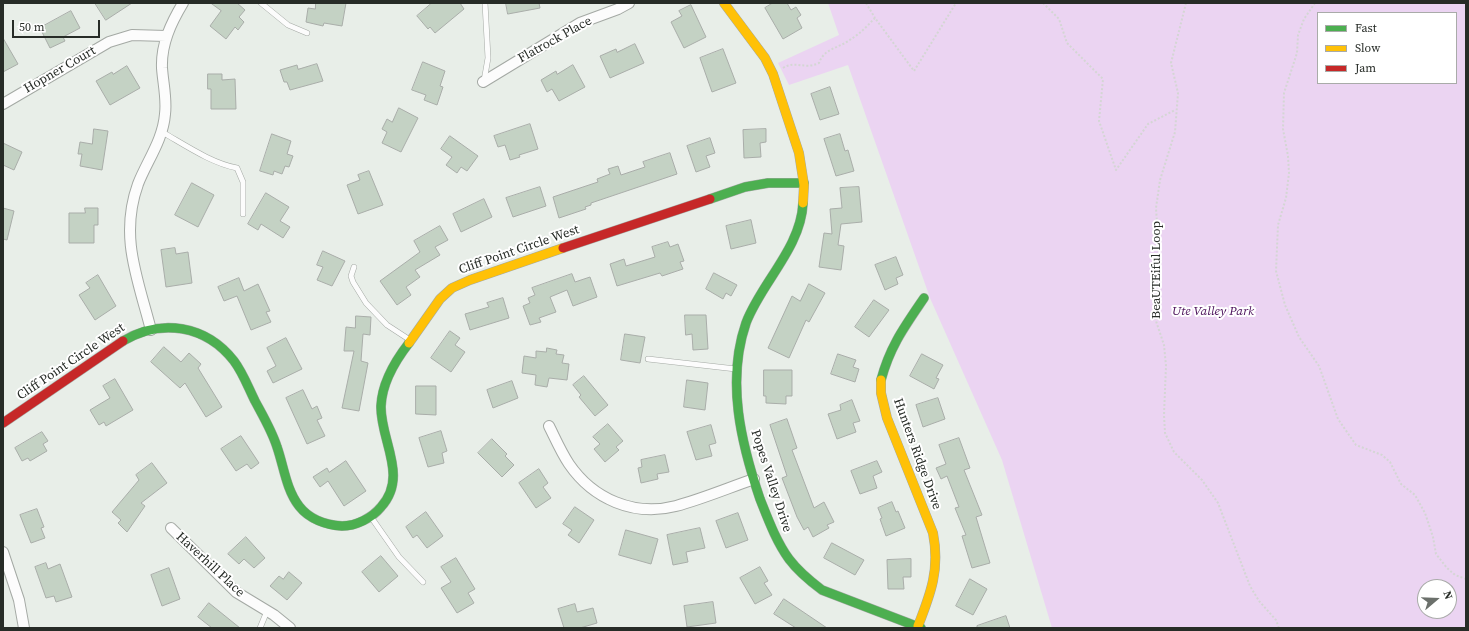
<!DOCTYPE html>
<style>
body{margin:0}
#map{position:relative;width:1469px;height:631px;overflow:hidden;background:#e8eee8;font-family:"Source Serif 4",serif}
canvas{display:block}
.frame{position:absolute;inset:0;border:4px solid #272c27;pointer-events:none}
.legend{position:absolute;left:1317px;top:12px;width:140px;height:72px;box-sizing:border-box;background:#fff;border:1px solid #a9aba9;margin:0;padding:5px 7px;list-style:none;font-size:12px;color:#272c27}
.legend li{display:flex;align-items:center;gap:8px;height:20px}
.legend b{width:20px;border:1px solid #a9aba9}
.north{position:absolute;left:1417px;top:579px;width:40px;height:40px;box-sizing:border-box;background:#fff;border:1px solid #a9aba9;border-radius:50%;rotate:71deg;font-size:11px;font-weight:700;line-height:16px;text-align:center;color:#272c27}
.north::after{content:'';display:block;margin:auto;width:14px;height:18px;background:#6b706b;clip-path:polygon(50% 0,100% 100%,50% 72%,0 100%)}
.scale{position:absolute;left:12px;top:20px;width:88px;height:18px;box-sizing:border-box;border:2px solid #272c27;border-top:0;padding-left:5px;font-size:12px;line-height:14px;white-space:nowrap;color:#272c27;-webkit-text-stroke:3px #fff;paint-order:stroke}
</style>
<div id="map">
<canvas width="1469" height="631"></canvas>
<div class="frame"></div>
<ul class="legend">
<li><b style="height:5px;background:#4caf50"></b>Fast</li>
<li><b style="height:5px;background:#ffc107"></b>Slow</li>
<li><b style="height:5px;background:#c62828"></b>Jam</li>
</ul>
<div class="north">N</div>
<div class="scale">50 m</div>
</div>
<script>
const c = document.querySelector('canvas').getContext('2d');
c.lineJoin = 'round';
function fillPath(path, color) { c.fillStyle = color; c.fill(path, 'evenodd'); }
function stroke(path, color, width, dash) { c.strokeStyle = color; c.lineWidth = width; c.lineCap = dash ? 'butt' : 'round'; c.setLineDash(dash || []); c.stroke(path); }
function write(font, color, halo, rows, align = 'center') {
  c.font = font + ' "Source Serif 4",serif'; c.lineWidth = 4; c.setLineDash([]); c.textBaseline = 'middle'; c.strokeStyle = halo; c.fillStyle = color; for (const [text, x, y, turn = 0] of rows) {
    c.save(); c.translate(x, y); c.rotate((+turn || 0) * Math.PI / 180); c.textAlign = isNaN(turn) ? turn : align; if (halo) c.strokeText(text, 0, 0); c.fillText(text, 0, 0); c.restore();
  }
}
fillPath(new Path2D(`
 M828,3H1466V628H1052L1002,460L930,298L848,65L789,85L778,63L839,35ZM1318,13H1456V83H1318ZM1425,587H1449V611H1425Z`), '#ebd4f2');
const building = new Path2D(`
 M95,3H132L106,20Z
 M211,3H237L245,10L239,17L244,22L238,30L235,27L226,39L210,26L221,11Z
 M316,3H346L342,26L324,23L323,26L306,22L308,8L315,9Z
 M432,3H460L464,9L435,33L430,27L428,29L417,16Z
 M506,3H539L540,8L508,14Z
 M773,3H787L791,10L796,7L801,15L797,18L802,28L783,39L765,8Z
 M691,5L706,37L684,48L671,22L682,16L679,11Z
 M71,11L80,28L63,37L65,41L50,48L40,28Z
 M3,38L18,64L3,72Z
 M635,44L644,63L610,78L600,56L616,49L617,52Z
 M723,49L736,83L712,92L700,58Z
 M423,62L445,71L440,86L443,87L437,105L424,100L426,95L412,90Z
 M317,64L323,81L290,90L287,82H284L280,70L297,65L298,69Z
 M573,65L585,87L559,101L552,89L547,92L541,80L556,71L557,74Z
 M127,66L140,88L110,105L96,81L112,72L113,74Z
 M208,74H222V80L235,79L236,109H211V89H208Z
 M830,87L839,114L820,120L811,94Z
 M399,108L418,118L401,152L382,143L387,132L382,129L387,119L392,122Z
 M530,124L538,149L519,155L520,157L510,160L505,145L498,147L494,136Z
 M94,129L108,131L102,170L80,166L82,154H78L80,142L92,144Z
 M766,129V142L760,143L761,157L744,158L743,130Z
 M272,134L291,141L287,154L293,156L289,167L285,166L282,174L274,171L273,175L260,171Z
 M840,134L845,151L848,150L854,171L836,176L824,139Z
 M450,136L478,156L467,171L461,167L457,173L446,165L452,157L441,149Z
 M710,138L715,153L706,156L710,167L696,172L687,146Z
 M3,143L22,152L14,170L3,165Z
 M670,153L677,174L591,203V205L585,207L586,209L559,218L553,197L598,182L597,179L610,174L608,169L618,166L621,175L645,167L643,162Z
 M369,171L383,205L358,214L347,185L360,180L358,175Z
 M192,183L214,195L198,227L175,215Z
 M540,187L546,206L513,217L506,198Z
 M859,187L862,222L841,224L838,245L844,246L841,270L819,267L824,233L832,234L830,209L842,208L840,188Z
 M266,193L289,207L280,221L290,227L283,238L261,224L258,230L248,224Z
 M484,199L492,217L461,232L453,214Z
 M3,208L14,211L7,240L3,239Z
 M85,208H98V225H94V243H69V213H85Z
 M751,220L756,243L731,249L726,226Z
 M440,226L448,240L435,247L440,255L415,270L420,277L406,287L411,295L397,305L380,281L420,252L414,241Z
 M668,242L670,247L678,244L684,261L680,262L683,269L662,276L660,273L617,286L610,264L624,259L626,266L655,257L652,247Z
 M175,248L176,254L188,252L192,283L166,287L161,250Z
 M323,251L345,261L332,286L317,280L323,267L317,265Z
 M896,257L903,275L896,278L898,284L885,290L875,265Z
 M714,273L737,285L731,296L726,293L723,299L706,289Z
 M572,274L575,282L590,277L597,297L573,306L567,290L550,297L556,312L539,318L541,322L530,325L523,306L530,303L528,298L535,295L532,288Z
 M98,275L116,306L95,320L79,295L90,288L86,283Z
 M239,278L244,291L258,284L270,311L266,312L271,322L251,330L237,296L224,301L218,287Z
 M809,284L825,293L809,322L806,320L789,358L768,348L792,296L800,301Z
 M503,298L509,318L470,330L465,314L489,307L487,303Z
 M874,300L889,310L869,337L855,327Z
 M685,315H706L708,349L693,350L692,334L686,335Z
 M356,316L371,317L370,335L363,334L361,361L368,363L359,411L342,408L354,351H344L346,327L355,328Z
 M450,331L460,338L455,345L465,352L451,372L431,358Z
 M625,334L645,337L640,363L621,360Z
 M286,338L302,369L273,383L267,371L276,366L267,348Z
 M164,347L181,362L189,353L201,364L198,368L222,407L206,417L185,383L180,388L151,362Z
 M547,348L557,350L556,354L564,355L562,363L569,364L567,380L549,378L547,387L535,385L536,375L522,373L524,356L536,358V351L546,352Z
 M838,354L856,360L853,367L859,369L855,382L831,374Z
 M922,354L943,365L936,378L939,379L934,389L910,376Z
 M764,370H792V396H786V404L766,403V396H764Z
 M584,376L608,405L595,416L579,397L581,395L573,385Z
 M115,379L133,410L106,426L104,422L99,425L90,410L110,398L103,386Z
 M687,380L708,383L705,410L684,407Z
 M512,381L518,398L493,408L487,390Z
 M416,386H436V415L416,414Z
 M303,390L312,409L317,406L322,418L317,420L325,436L307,444L286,398Z
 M938,398L945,419L923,427L916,405Z
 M852,400L860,421L853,423L856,432L837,439L828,414L841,410L840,405Z
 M787,419L797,448L792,450L814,508L824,502L834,522L827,525L829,528L813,537L808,527L804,530L797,517L782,478L787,476L770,425Z
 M608,424L623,441L616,447L619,450L605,462L594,449L600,444L593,437Z
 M711,425L716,443L709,445L712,456L696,460L687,432Z
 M441,431L447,451L442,453L444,463L428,467L419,438Z
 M42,432L48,441L43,444L47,451L30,461L28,458L22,461L15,448Z
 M241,436L259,463L251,469L247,464L236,471L221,449Z
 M959,438L970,468L964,470L982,515L976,517L990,563L972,568L962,536L966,535L955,508L959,507L947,476L941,479L936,468L946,464L939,445Z
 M492,439L507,454L505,456L514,465L502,477L478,453Z
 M665,455L669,472L657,474L658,479L641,483L638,468L642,467L641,460Z
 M346,461L366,491L344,506L328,481L320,487L313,477L327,468L329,472Z
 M877,461L882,472L873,476L877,488L860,494L851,471Z
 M152,463L167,483L141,503L145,506L127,532L118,523L121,520L112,512L139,480L136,475Z
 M539,469L548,483L543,487L551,498L536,508L519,483Z
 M892,502L896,512L898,511L905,528L886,536L880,519L882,518L878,508Z
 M575,507L594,520L579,543L568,535L572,530L563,524Z
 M37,509L44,527L41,528L45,538L31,543L20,515Z
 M426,512L443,536L427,548L417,535L413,538L406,527Z
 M738,513L748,540L726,548L716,521Z
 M700,528L705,548L686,552L688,562L673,565L667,535Z
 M626,530L658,539L651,564L619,555Z
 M246,537L265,558L254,568L244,559L239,564L228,554Z
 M832,543L864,560L855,575L824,558Z
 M381,556L398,576L379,592L362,572Z
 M456,558L475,589L468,593L474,603L457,613L441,588L451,582L441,567Z
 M911,559V577H903L904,589H888L887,560Z
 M46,563L48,569L60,564L72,597L56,602L54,596L46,598L35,567Z
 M760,567L768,581L764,583L772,595L755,604L740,578Z
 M169,568L180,599L162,606L151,575Z
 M289,572L302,583L287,600L270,586L279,576L283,579Z
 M970,579L987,589L973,615L956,606Z
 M784,599L827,628H796L774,614Z
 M713,602L716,623L687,627L684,606Z
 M209,603L240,628H212L198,617Z
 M575,604L577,612L593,608L597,623L580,628H564L558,609Z
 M1006,616L1010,628H977V626Z`);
fillPath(building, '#c4d2c4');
stroke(building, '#a9ada9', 1);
const lane = new Path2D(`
 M261,3L288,25L307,33
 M484,81L488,58L485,3
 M162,132C185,145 211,163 237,168L243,182V214
 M354,267L351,276L353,282L366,303L387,325L410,340
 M648,359L736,369
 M371,517L399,557L423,582
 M260,628L267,611`);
const street = new Path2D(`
 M483,82L580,23L618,9L629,3
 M3,104L109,42L132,35L166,36
 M151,330C138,279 119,237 138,184C147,161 163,140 165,114C167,99 163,83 162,68C161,44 171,23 183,3
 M549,426C555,438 561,452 569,464C593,499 634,517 676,506C702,499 728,488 754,479
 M171,528L236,592L274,615L290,628
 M3,552L19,600L24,628`);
const fast = new Path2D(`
 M710,199L745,187L768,183H804
 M803,203C801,248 761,283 746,323C726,381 741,443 760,499C768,519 776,541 789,559C798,571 810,581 822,590L921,628
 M123,341C161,318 206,325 234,361C243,373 248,387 255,401C263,416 272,431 277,447C284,467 286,489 299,506C309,519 326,525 342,526C356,526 372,518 381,507C409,476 380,440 381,406C382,382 395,361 409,343
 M881,380C890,346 905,326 924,298`);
const slow = new Path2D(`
 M724,3L765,58L773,74L799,153L804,185L803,203
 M409,343L440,299L452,288L470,280L563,248
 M881,380V393L887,418L933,533C940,569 931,593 918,626`);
const jam = new Path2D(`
 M563,248L710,199
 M3,423L123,341`);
stroke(lane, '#a4a9a4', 6);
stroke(street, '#a4a9a4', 12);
stroke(fast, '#a4a9a4', 10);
stroke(slow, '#a4a9a4', 10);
stroke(jam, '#a4a9a4', 10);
stroke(new Path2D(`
 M866,3L875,18
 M1043,3L1059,19L1067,43L1103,79L1099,121L1116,170L1148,124L1175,110
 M1186,3L1171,63L1178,93L1175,132L1160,180L1156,208L1159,254L1156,321L1164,345L1166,366L1164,415L1165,433L1174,452L1202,480L1218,503L1250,586L1259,601L1276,620L1279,628
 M1315,3L1304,19L1298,35L1297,53L1284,93L1283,129L1288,156L1289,173L1286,198L1278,225L1276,271L1285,305L1299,337L1319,366L1338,419L1356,445L1382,455L1390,462L1401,484L1415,495L1425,513L1433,537L1436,554L1447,568L1455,575L1466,579
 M783,68C796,60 804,70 819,63C824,48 840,48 851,39C860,34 868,25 875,18L914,71L956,3`), '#d4d6d4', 2, [2, 2]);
stroke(lane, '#fcfcfc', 5);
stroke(street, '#fcfcfc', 10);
stroke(fast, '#4caf50', 9);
stroke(slow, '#ffc107', 9);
stroke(jam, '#c62828', 9);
write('13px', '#272c27', '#fff', [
 ["Flatrock Place",555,40,-29],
 ["Hopner Court",60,70,-30],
 ["Cliff Point Circle West",519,250,-19],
 ["BeaUTEiful Loop",1157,270,-90],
 ["Cliff Point Circle West",71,362,-34],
 ["Hunters Ridge Drive",917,454,70],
 ["Popes Valley Drive",771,481,72],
 ["Haverhill Place",210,565,43]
]);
write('italic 13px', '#4a0f59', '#fff', [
 ["Ute Valley Park",1213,312]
]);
</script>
